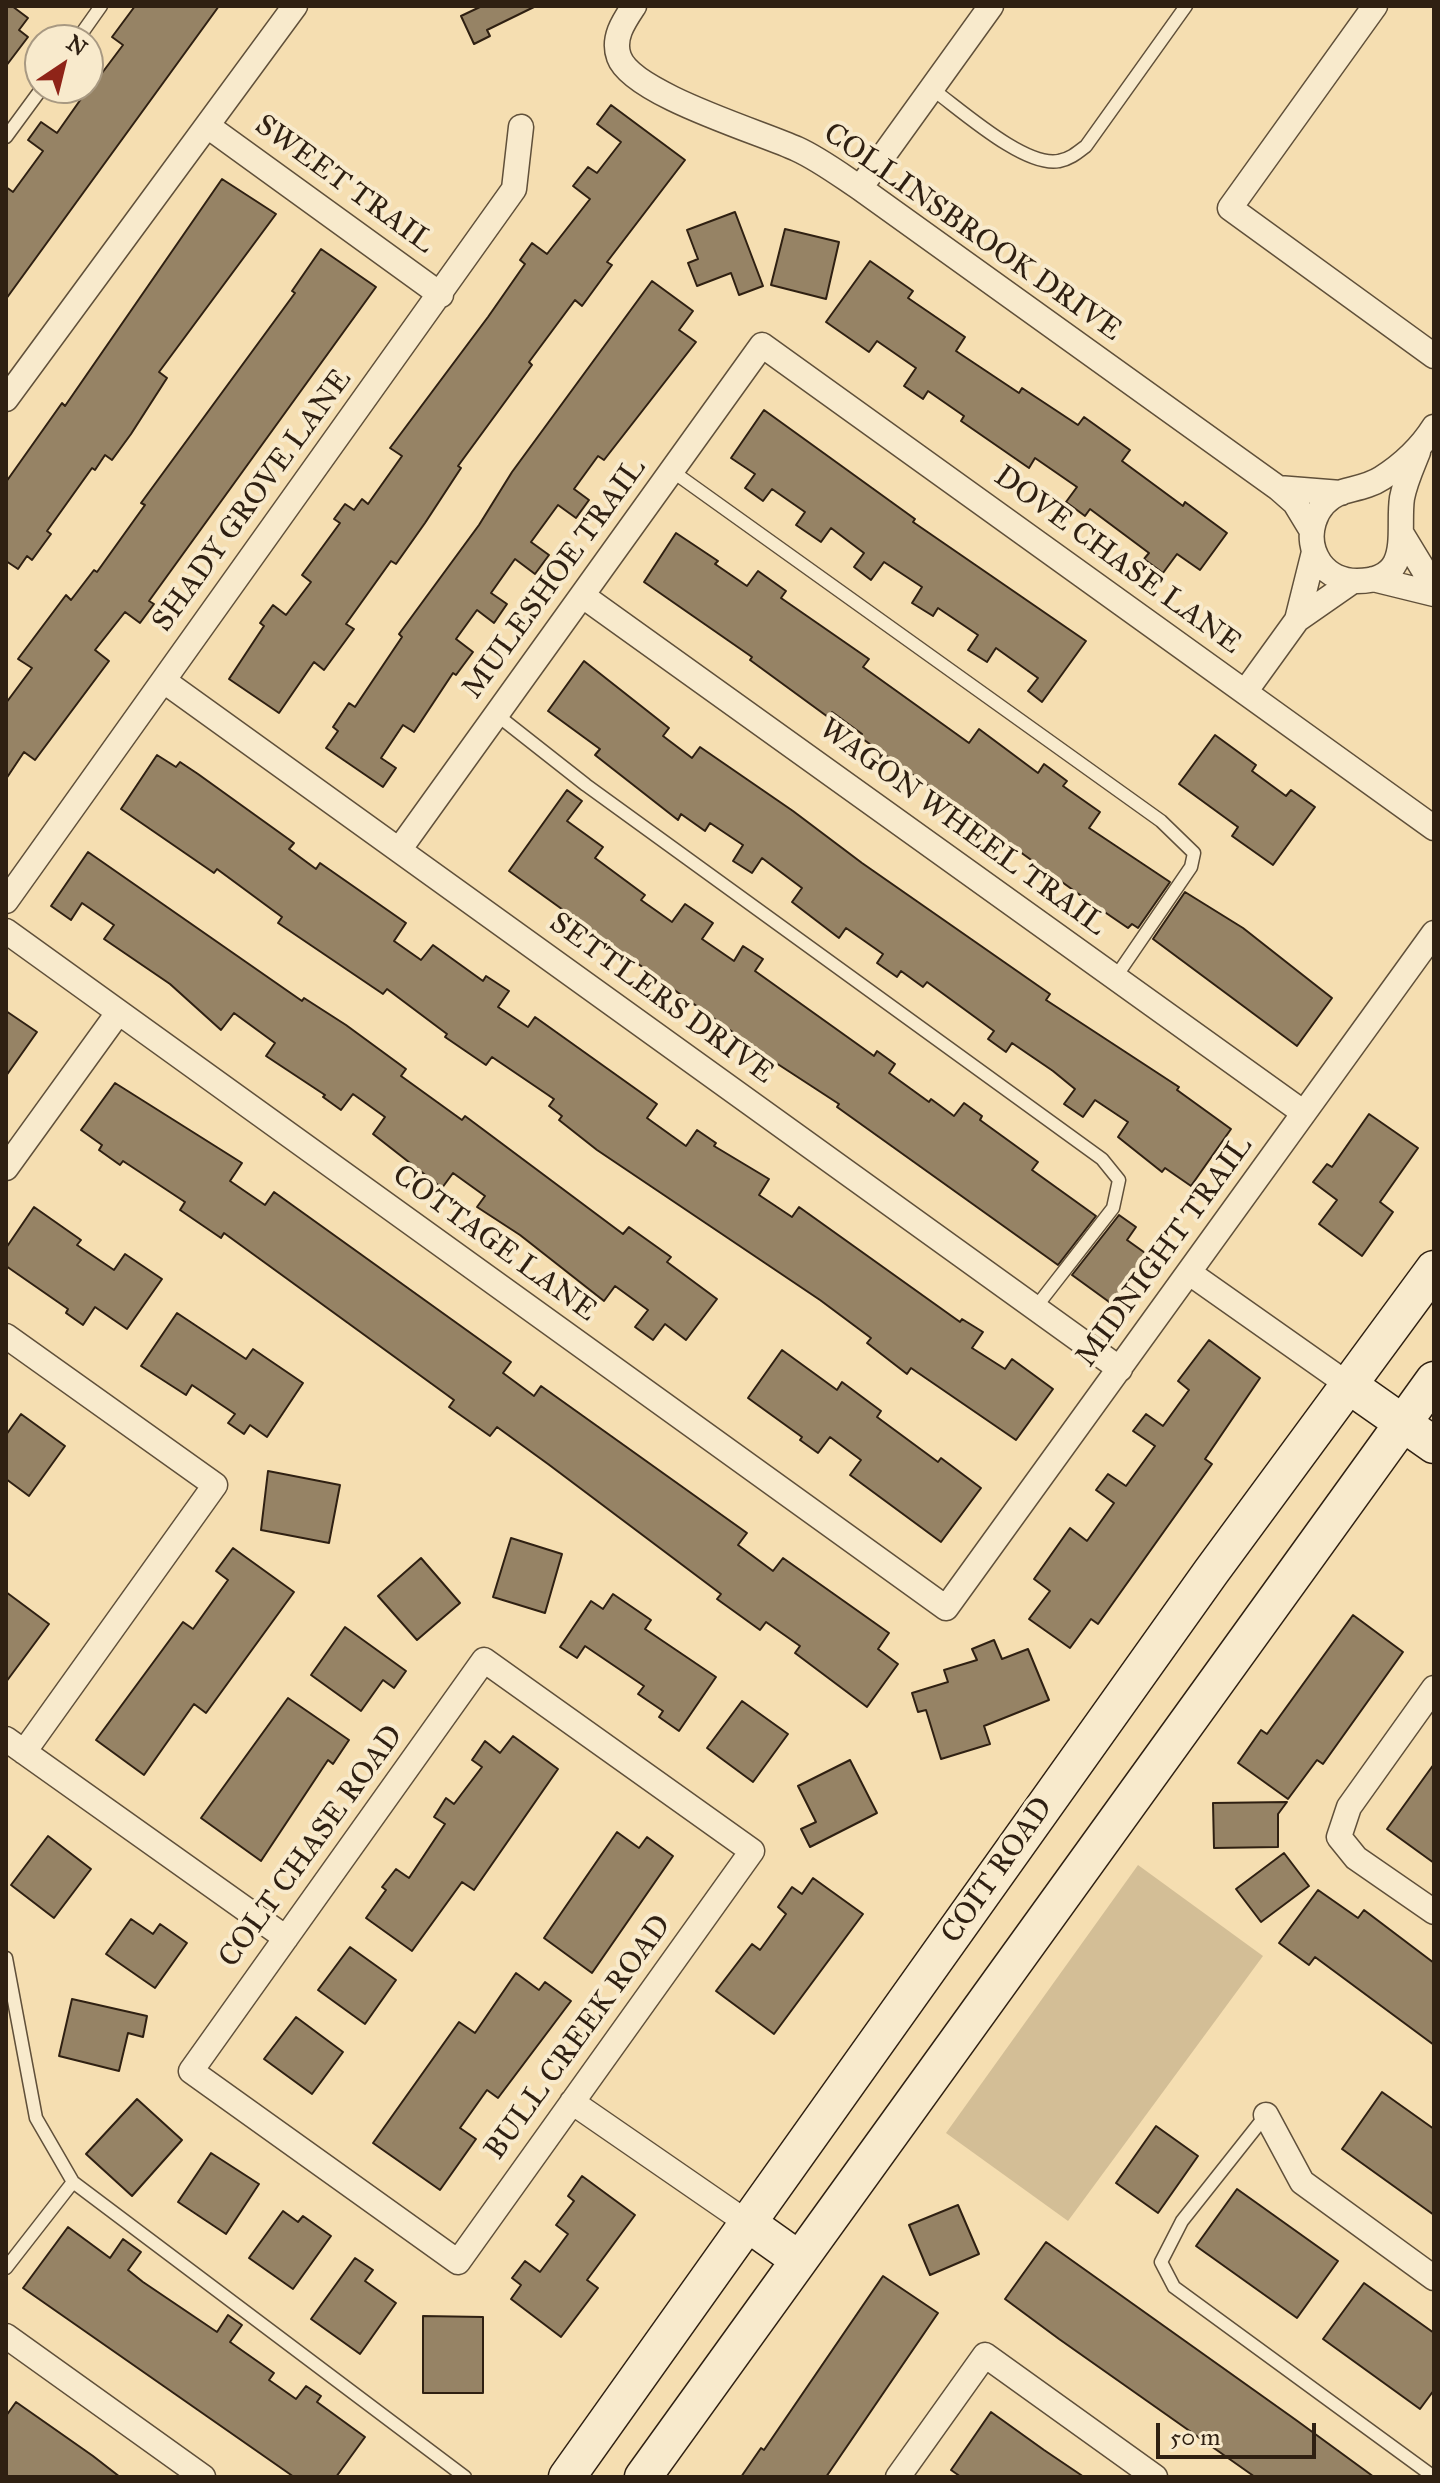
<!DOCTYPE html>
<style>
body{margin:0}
#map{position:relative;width:1440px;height:2483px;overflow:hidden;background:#f5deb1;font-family:"IM FELL Great Primer",serif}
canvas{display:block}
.frame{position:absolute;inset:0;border:8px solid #2f2012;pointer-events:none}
.north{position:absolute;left:24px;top:24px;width:80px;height:80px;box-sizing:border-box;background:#f8eacc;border:2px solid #a89982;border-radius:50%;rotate:35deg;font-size:22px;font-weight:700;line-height:32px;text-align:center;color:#2f2012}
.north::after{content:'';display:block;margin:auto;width:28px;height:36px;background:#8f2418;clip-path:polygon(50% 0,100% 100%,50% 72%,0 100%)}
.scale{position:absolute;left:1156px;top:2423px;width:160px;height:36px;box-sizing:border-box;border:4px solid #2f2012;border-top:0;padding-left:10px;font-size:24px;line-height:28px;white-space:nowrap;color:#2f2012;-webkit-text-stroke:6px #f8eacc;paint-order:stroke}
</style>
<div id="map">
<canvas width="1440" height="2483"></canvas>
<div class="frame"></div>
<div class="north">N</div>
<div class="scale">50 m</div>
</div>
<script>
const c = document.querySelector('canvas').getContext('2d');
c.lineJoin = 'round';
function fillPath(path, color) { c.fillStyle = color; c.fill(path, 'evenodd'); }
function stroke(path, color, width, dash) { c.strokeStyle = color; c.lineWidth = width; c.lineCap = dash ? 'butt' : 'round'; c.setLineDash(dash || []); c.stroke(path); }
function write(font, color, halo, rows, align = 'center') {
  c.font = font + ' "IM FELL Great Primer",serif'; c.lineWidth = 8; c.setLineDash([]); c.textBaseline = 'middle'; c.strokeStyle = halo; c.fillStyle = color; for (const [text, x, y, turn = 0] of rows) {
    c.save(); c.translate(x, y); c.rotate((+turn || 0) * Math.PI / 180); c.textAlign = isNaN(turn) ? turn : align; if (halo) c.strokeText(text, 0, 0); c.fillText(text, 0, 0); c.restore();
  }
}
fillPath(new Path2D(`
 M1138,1865L1263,1956L1068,2221L946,2133Z`), '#d3be96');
const building = new Path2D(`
 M6,6H12L28,18L19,30L28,37L6,66Z
 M135,6H219L6,299V187L13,192L43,151L28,140L41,122L57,133L88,89V69L99,77L123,45L112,37Z
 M482,6H536L487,30L490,36L474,44L461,16Z
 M611,105L685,160L607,262L612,265L582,306L575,300L529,362L532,365L458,466L461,468L425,523L396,564L391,561L346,624L354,629L324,670L314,662L279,713L229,679L264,626L260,623L273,605L286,615L311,582L302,575L340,523L334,519L345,504L354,510L362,499L368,504L402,456L390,448L488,317L525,264L520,260L532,243L547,254L590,199L573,186L588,167L597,173L621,142L597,124Z
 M222,179L276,214L159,372L167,378L131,434L112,460L105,455L95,470L92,468L47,531L51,534L32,560L27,556L18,569L6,561V482L62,403L65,406Z
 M735,212L763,286L739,295L731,273L697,286L688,263L698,259L687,230Z
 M785,229L839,242L826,299L771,285Z
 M321,249L376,287L149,601L154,604L140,623L125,612L95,650L109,661L35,760L24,752L6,779V703L32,668L18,659L66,595L71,600L94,570L97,572L145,505L141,503L295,293L292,291Z
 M870,261L913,291L908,298L965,337L956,351L1019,393L1022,388L1078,425L1084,417L1130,450L1122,461L1183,506L1185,502L1227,533L1200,570L1177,554L1163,573L1144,559L1149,553L1090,509L1085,516L1066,502L1077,487L1035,458L1029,468L961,421L964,416L928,391L923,399L904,386L916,368L877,341L869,352L826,322Z
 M652,281L693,311L679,330L696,342L604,460L598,456L574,489L589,500L576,518L558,505L531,542L549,555L535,574L515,559L491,593L507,604L494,623L477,610L456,639L473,652L456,675L453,673L414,732L403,725L381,758L396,768L383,787L326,748L338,731L333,727L349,703L355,707L402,637L399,634L479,525L512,472Z
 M764,410L915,519L913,522L1086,641L1042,702L1028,691L1038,678L996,648L987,662L968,650L978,635L938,608L933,616L912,603L922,587L884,562L871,580L854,567L864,553L831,528L821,542L796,525L805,512L772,489L763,501L745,488L755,474L731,458Z
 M676,533L718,561L715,564L747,586L758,571L786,591L781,598L869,659L863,667L969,743L979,729L1038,773L1044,764L1067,781L1063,786L1100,812L1089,828L1170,882L1138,928L1132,924L1128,928L1087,900L860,737L862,734L832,712L828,717L750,660L752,657L644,582Z
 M584,661L669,728L663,736L692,758L700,747L793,811L862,863L1050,994L1046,1000L1179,1087L1177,1090L1231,1129L1191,1186L1165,1168L1162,1172L1118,1137L1128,1122L1095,1100L1083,1117L1064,1104L1075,1089L1053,1071L1012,1043L1006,1052L988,1039L994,1031L927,982L923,987L901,971L897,977L877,963L883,954L846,928L839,938L792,902L802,888L762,858L752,873L733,861L743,845L710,823L705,831L681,814L678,820L595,755L600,749L548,711Z
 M1215,735L1256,765L1252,771L1286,796L1291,790L1315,807L1273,865L1232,836L1238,827L1179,784Z
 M157,755L176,767L180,762L198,774L294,843L289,849L316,869L320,863L406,923L394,941L421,960L433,945L483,981L486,976L509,991L498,1007L528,1027L535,1017L657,1104L647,1118L686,1146L697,1130L716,1143L714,1146L769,1179L759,1195L792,1217L799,1207L960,1322L962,1319L983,1332L972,1348L1005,1369L1012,1359L1053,1389L1016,1440L911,1368L907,1374L867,1343L871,1338L820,1300L597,1150L559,1120L562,1116L549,1106L554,1099L492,1057L486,1065L445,1037L447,1034L387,989L383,994L278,923L282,917L217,869L214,873L121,809Z
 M567,790L582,801L567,821L603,847L595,858L645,895L641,900L672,922L685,904L713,923L702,939L734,961L743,946L763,959L755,971L874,1056L877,1051L895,1064L889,1073L929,1102L931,1099L954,1116L964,1103L982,1116L980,1120L1038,1162L1032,1170L1096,1216L1058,1265L837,1107L839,1104L773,1061L509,871Z
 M88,852L302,1001L304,998L346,1025L406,1069L401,1076L462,1120L465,1116L623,1234L629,1227L671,1257L667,1262L717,1299L686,1340L665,1324L653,1340L635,1327L648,1310L615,1286L604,1301L520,1235L477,1207L485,1196L453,1173L442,1188L373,1134L385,1117L353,1094L341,1110L323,1097L325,1095L266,1056L275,1043L234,1013L221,1030L170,984L104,939L114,925L82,903L71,920L51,906Z
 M1185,892L1243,928L1332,998L1297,1046L1153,939Z
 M6,1011L37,1032L6,1076Z
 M115,1083L242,1163L230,1181L265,1205L274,1192L511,1362L503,1373L534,1396L541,1386L747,1533L738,1545L773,1571L783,1558L889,1633L878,1649L898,1664L867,1707L795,1653L800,1646L766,1622L760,1630L717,1599L721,1594L548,1464L497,1427L490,1436L449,1407L454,1400L224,1233L221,1238L180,1210L185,1202L123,1161L120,1165L99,1150L102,1145L81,1130Z
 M1369,1114L1418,1148L1380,1202L1393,1212L1362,1256L1319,1224L1337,1200L1313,1182L1327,1164L1332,1167Z
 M34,1207L81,1240L77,1245L114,1270L125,1254L162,1279L127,1329L95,1307L83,1325L66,1313L68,1309L6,1266V1248Z
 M1119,1215L1136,1227L1127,1240L1148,1255L1112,1304L1072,1275Z
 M177,1313L246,1359L253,1349L303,1383L267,1437L250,1425L244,1434L228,1423L235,1414L192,1385L186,1395L141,1366Z
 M1209,1340L1260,1378L1205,1459L1212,1464L1098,1624L1091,1619L1070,1648L1029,1619L1050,1591L1034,1579L1070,1528L1087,1541L1114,1503L1096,1490L1108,1474L1126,1486L1155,1446L1133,1431L1146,1414L1163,1426L1189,1390L1178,1381Z
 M782,1350L837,1390L842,1382L881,1411L877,1417L938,1462L941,1458L981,1488L941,1542L850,1475L861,1460L830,1437L818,1453L800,1440L802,1437L748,1398Z
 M21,1414L65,1446L29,1496L6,1479V1435Z
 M268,1471L340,1485L329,1543L261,1530Z
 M511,1538L562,1554L545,1613L493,1597Z
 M233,1548L294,1592L206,1713L194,1704L144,1775L96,1740L183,1622L193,1629L228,1580L216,1571Z
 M421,1558L460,1603L417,1640L378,1596Z
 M6,1592L49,1624L6,1682Z
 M613,1594L651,1620L645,1629L716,1677L679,1731L659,1717L663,1711L638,1694L644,1686L585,1646L577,1658L560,1647L591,1601L603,1609Z
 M1353,1615L1403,1652L1323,1764L1317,1760L1288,1799L1238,1763L1261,1730L1267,1734Z
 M345,1627L406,1671L394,1688L383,1680L361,1711L311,1675Z
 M994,1640L1002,1659L1028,1649L1049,1700L984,1726L990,1744L941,1759L926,1710L918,1712L912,1693L948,1682L944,1670L977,1660L972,1649Z
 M288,1698L349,1740L333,1764L328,1760L261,1861L201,1818Z
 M742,1701L788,1734L753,1782L707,1748Z
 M513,1736L558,1769L474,1890L462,1882L412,1951L366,1918L386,1890L382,1887L396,1869L409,1878L445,1824L434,1817L446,1798L454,1804L482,1767L472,1760L485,1741L500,1753Z
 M850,1760L877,1813L810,1847L801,1829L816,1822L798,1786Z
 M1434,1764V1863L1387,1829Z
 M1287,1802L1278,1814V1847L1214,1848L1213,1803Z
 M617,1832L639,1848L647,1837L673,1856L592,1973L544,1938Z
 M48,1836L91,1869L54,1918L11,1885Z
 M1284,1853L1309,1886L1261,1922L1236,1889Z
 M813,1878L863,1914L774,2034L716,1991L752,1944L760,1950L786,1914L778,1907L792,1887L802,1894Z
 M1318,1890L1358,1918L1364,1910L1434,1963V2045L1315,1957L1309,1965L1279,1943Z
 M131,1919L153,1934L160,1924L187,1943L155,1988L106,1954Z
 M350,1947L396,1980L365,2024L318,1990Z
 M516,1973L539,1990L545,1982L571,2001L498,2098L487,2090L460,2128L476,2139L440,2190L373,2143L459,2022L475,2033Z
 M72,1999L147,2016L143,2037L128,2033L119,2071L59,2056Z
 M296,2017L343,2052L312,2094L264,2059Z
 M1382,2092L1434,2129V2215L1342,2149Z
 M137,2099L182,2140L132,2196L86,2154Z
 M1156,2126L1198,2156L1158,2213L1116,2183Z
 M211,2153L259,2184L226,2234L178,2202Z
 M582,2176L635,2215L587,2280L598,2288L561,2337L511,2299L521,2285L512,2278L525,2261L540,2272L568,2234L556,2225L574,2201L568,2196Z
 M1237,2189L1338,2261L1297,2318L1196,2246Z
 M958,2205L979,2254L930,2275L909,2225Z
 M283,2211L298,2222L303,2216L331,2236L293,2289L249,2258Z
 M68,2227L110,2258L123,2239L141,2252L128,2270L143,2282L217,2332L228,2315L242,2325L230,2342L274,2373L269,2380L296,2399L306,2386L321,2396L317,2402L365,2437L336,2477H294L23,2288Z
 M1046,2242L1296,2420L1374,2477H1255L1059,2339L1005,2299Z
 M355,2258L373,2270L365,2281L396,2303L360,2354L311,2319Z
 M883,2276L938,2313L826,2477H741L761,2448L764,2450Z
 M1364,2283L1434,2333V2390L1420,2409L1323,2339Z
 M423,2316L483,2317V2393H423Z
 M16,2402L93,2456L120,2477H6V2416Z
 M991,2412L1044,2450L1084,2477H961L951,2470Z`);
fillPath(building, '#968365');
stroke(building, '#2f2012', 2);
const lane = new Path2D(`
 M77,40L101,6
 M932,89C960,109 1025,168 1059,161C1070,159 1077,153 1086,146L1186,6
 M6,137L42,88
 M672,471L1161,821L1194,853L1191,867L1115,978
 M497,715L586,785L1102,1159L1119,1180L1113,1208L1036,1307
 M6,1958L36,2118L73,2182
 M1266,2115L1182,2221L1161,2262L1174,2287L1434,2477
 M6,2268L73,2182L465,2477`);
const street = new Path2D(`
 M634,6C624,21 612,38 619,57C632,94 760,132 797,149C819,159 839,174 860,188L1278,488L1295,503L1312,531
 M1375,6L1230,208L1434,356
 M209,127L441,295
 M860,188L991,6
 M6,399L295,6
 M1418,452C1412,467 1405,482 1402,498C1397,531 1414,581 1357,581C1343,581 1329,575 1320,563C1303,538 1313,503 1342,492C1356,488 1370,486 1382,478C1404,464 1420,449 1434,427
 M1278,488L1341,493
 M1403,536L1434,587
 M1373,579L1434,594
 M583,596L1304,1113
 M1297,620L1314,552
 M164,681L1120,1369
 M1245,692L1297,620L1353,581
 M399,850L762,345L1434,828
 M6,901L514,189L521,127
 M6,931L946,1608L1434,933
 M6,1168L118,1013
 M1191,1274L1350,1386
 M6,1336L215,1485L24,1752
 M484,1660L752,1851L458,2262L191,2071Z
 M1434,1688L1349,1807L1339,1837L1356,1858L1434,1912
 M6,1739L286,1938
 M572,2102L746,2222
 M1266,2115L1302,2182L1434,2278
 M6,2336L203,2477
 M898,2477L985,2355L1155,2477`);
const secondary = new Path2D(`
 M1350,1386L1434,1445
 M746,2222L798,2259
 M567,2477L1211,1572L1434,1269
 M643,2477L1434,1380`);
stroke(lane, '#60503a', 15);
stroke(street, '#60503a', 27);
stroke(secondary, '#2f2012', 39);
stroke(lane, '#f8eacc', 12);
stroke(street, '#f8eacc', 24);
stroke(secondary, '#f8eacc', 36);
write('30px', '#2f2012', '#f8eacc', [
 ["SWEET TRAIL",344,185,36],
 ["COLLINSBROOK DRIVE",972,233,35],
 ["SHADY GROVE LANE",253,501,-54],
 ["DOVE CHASE LANE",1117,561,36],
 ["MULESHOE TRAIL",555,579,-54],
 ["WAGON WHEEL TRAIL",962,828,36],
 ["SETTLERS DRIVE",661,999,36],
 ["COTTAGE LANE",494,1244,36],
 ["MIDNIGHT TRAIL",1165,1252,-54],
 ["COLT CHASE ROAD",312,1847,-54],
 ["COIT ROAD",998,1871,-55],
 ["BULL CREEK ROAD",579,2038,-54]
]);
</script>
